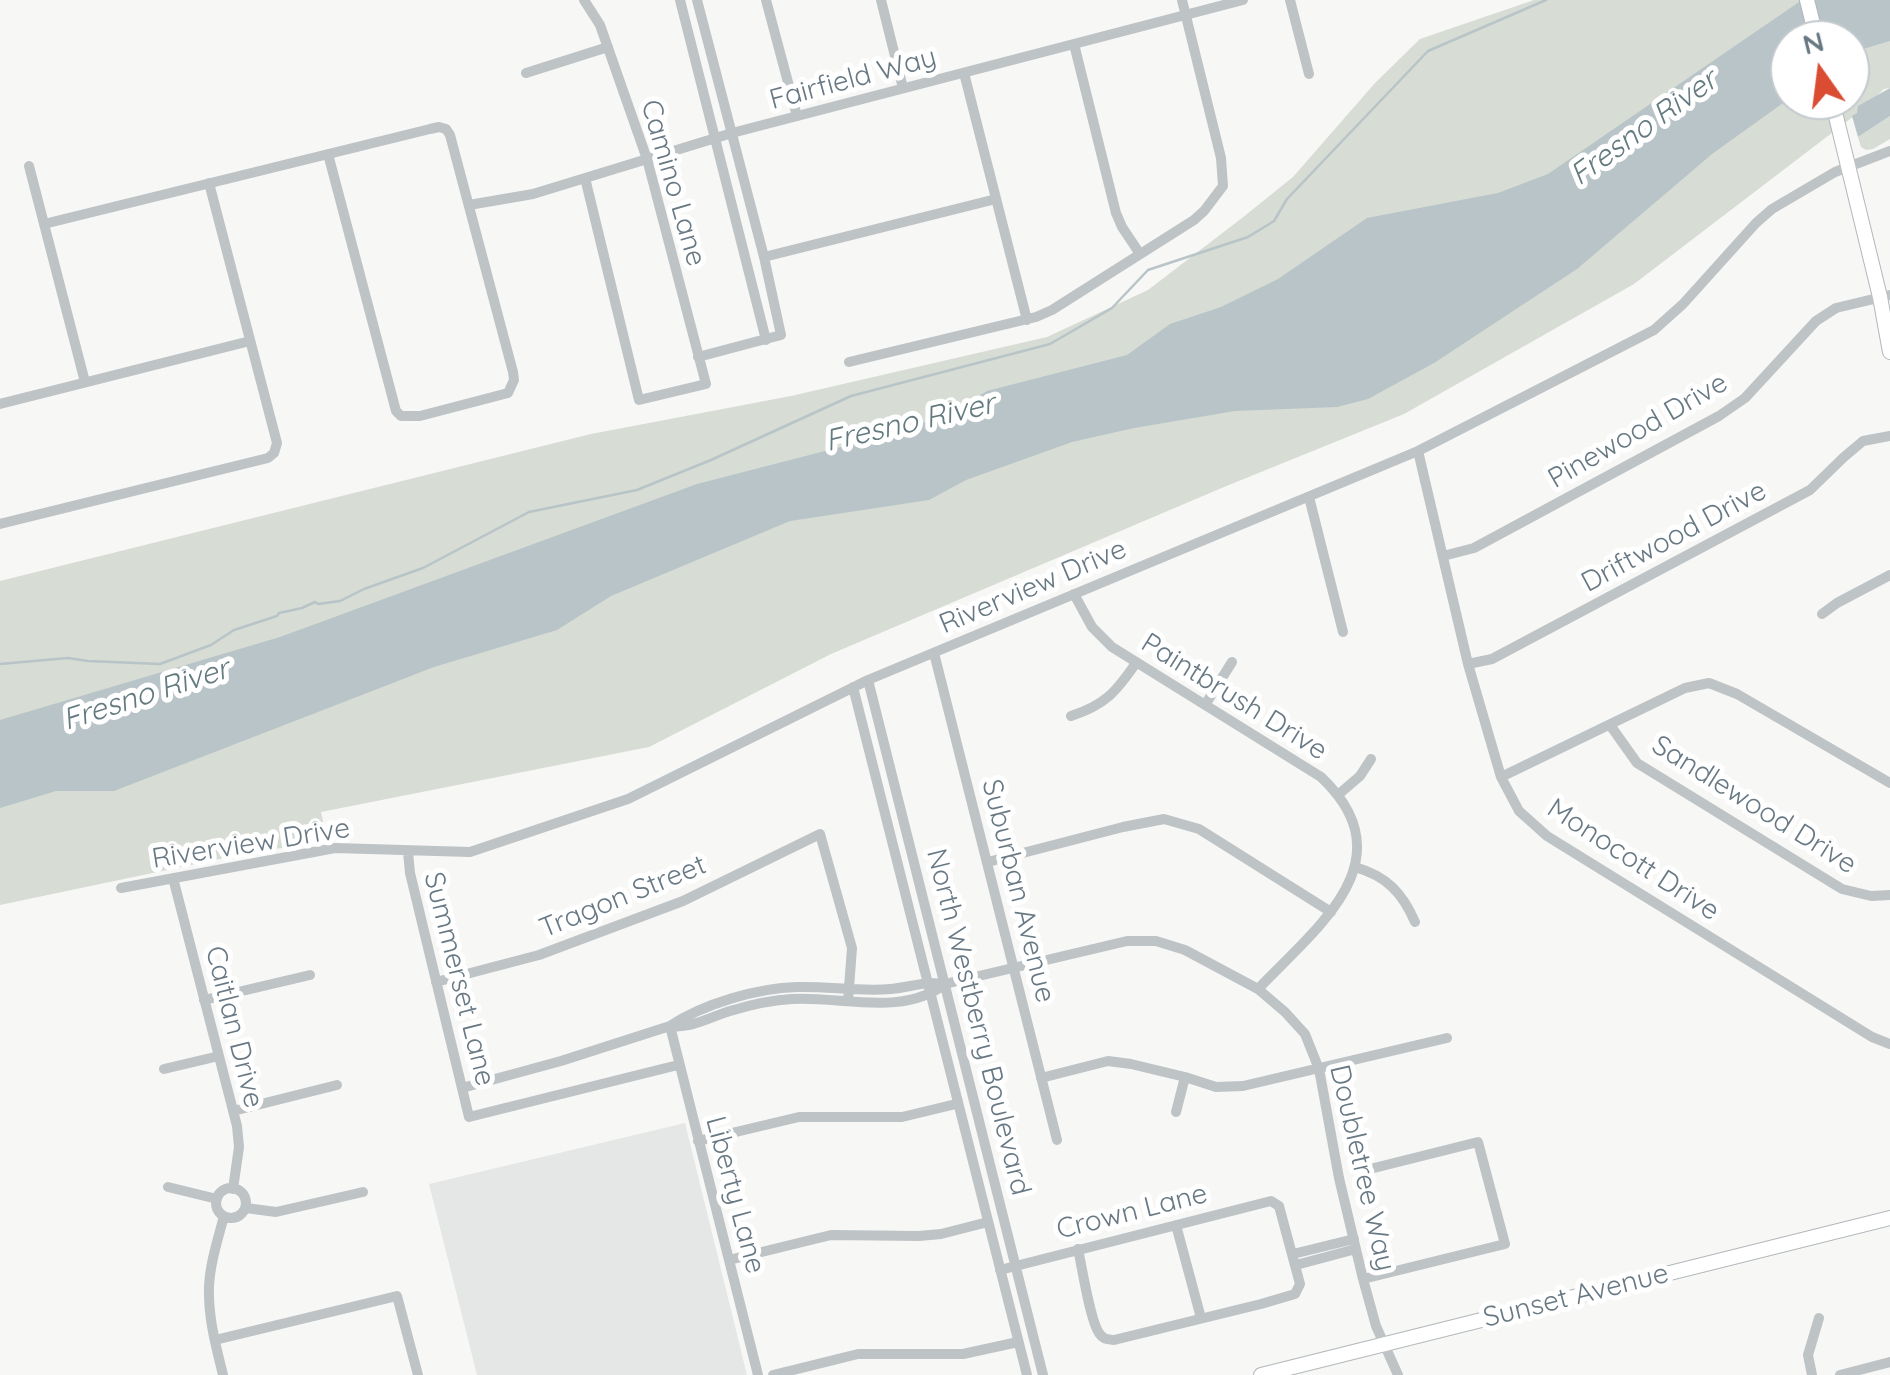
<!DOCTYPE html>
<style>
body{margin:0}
#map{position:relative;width:1890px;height:1375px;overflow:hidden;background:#f7f7f5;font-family:Quicksand,sans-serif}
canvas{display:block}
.north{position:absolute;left:1770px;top:20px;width:100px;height:100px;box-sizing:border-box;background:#fff;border:2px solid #c3c9ce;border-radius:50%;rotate:346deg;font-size:28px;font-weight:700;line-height:40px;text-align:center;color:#687984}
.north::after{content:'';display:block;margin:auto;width:35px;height:45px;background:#da4d32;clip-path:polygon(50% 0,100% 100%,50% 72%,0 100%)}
</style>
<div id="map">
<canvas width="1890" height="1375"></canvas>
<div class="north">N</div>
</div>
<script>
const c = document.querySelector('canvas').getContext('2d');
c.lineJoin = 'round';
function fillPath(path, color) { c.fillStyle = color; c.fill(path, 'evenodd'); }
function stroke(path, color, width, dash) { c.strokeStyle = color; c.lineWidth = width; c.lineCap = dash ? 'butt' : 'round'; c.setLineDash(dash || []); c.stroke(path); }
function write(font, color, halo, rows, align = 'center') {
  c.font = font + ' Quicksand,sans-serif'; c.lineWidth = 10; c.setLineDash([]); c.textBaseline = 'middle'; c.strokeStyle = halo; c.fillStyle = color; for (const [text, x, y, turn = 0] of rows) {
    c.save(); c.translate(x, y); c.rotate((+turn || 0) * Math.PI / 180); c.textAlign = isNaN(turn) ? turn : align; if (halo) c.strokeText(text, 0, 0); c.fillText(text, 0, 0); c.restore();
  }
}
fillPath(new Path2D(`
 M685,1123L747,1375H477L429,1184Z`), '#e5e6e6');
fillPath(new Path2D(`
 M1534,0H1890V88L1884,89L1858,113L1634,284L1404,414L1224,487L831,654L649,747L321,812L327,840L224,858L0,905V581L591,434L791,396L1047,337L1148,290L1242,218L1293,177L1375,83L1420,39ZM1790,40H1850V100H1790Z
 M1890,116V139L1873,149L1866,150L1861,147L1858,137Z`), '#d7dcd4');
fillPath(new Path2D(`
 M1802,0H1890V41L1856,51L1850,55V40H1790V98L1712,154L1577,269L1434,363L1368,399L1337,407L1235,411L1134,428L1072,442L966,480L929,500L790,521L611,596L557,630L434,667L114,791H56L0,808V720L280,637L697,484L895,433L950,413L987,391L1127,355L1170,324L1221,307L1278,279L1367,218L1498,193L1548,174Z
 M1890,88V116L1858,137L1852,116L1857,113L1858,106Z`), '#b8c4c8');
stroke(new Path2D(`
 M0,664L68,658L88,661L160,664L211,645L234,630L277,616L279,613L302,608L315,602L318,604L340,601L364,589L423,568L529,512L637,490L711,460L851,396L1050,344L1112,308L1148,270L1248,237L1274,221L1287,199L1428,51L1546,0`), '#b8c4c8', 2.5);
const secondary = new Path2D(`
 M1807,0L1817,40
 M1832,100L1880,297L1890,352
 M1261,1375L1890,1218`);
stroke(secondary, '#b1b7bb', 16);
stroke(new Path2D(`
 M584,0L600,25L647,159L706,384L639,400L585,178
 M680,0L766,340
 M697,0L764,257L781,335L698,357
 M766,0L797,116
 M881,0L903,88
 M1290,0L1309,74
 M1074,44L1116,213L1122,227L1140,254
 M526,73L608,47
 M964,73L1027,320
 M29,166L85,382
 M469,205L533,194L732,133L1243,0
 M44,224L430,129L439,127L446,129L450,135L513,372L514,380L508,393L420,416H401L396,411L328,154
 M764,257L996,199
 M849,362L1036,317L1052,310L1194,220L1204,211L1223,186L1221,158L1182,0
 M0,404L250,341
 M1418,451L1468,664L1501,777L1519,811L1547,836L1872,1037L1890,1044
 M1309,497L1343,632
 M0,524L268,458L274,453L277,443L209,183
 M1443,556L1474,548L1719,416L1745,398L1816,321L1836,308L1890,295
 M1074,594L1092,627L1112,647L1321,777C1409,860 1316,928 1258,989
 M1822,614L1837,603L1890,575
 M934,653L1057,1140
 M1468,664L1492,659L1810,490L1844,457L1863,441L1890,436
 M868,680L1043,1375
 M853,687L1027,1375
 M1205,705L1232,662
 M1071,716C1105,705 1116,692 1136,663
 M1610,725L1637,763L1842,889L1871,896L1890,895
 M1501,777L1685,688L1709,683L1737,694L1890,783
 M1339,794L1360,776L1371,759
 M408,852L410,873L469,1117L678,1065
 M988,862L1123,827L1164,819L1199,829L1331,912
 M1355,867C1386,876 1402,892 1415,922
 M173,878L237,1126L239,1147L233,1189
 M121,888L335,848L470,852L628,799L868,680L1418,451L1654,330L1683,304L1756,223L1772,209L1835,172L1890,151
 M436,982L539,955L683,901L820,834L852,948L848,1001
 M204,1000L310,975
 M670,1026L758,1375
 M670,1026C691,1029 710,1017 730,1011C750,1005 771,1000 792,999C842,996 902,1017 945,984
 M164,1069L219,1056
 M1041,1078L1108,1061L1131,1064L1185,1077L1216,1087L1243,1086L1447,1038
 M462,1088L561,1061L670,1026C703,1004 757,988 797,987C828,986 859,992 891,989C912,987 923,981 945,984L1127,941H1156L1185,950L1258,989L1285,1012L1305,1034L1319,1069L1339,1178L1363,1279L1376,1326L1398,1375
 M233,1111L337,1085
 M1176,1112L1185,1077
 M698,1141L799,1117H902L956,1104
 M1362,1171L1478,1142L1505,1244L1363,1279
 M168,1187L217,1199
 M216 1203a15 15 0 1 1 30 0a15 15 0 1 1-30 0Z
 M246,1208L276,1212L363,1192
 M1176,1225L1201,1318
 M1293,1254L1354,1239
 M729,1260L831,1235L919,1236L941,1234L988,1222
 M1296,1265L1356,1249
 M1000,1270L1271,1201L1279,1206L1300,1284L1295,1294L1261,1304L1114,1340C1106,1339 1104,1340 1099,1333C1090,1320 1082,1267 1078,1249
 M215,1340L397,1296L418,1375
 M223,1375C216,1346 208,1318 209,1287C210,1263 218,1239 224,1216
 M773,1375L858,1354H963L1018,1342
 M1812,1375L1808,1355L1819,1318
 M1840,1375L1890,1362`), '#bec3c6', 10);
stroke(secondary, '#fff', 14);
write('28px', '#687984', '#fff', [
 ["Fairfield Way",853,79,-15],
 ["Camino Lane",673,183,74],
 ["Pinewood Drive",1638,431,-30],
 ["Driftwood Drive",1674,537,-28],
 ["Riverview Drive",1033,587,-23],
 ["Paintbrush Drive",1234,697,32],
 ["Sandlewood Drive",1754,805,32],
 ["Riverview Drive",251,844,-9],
 ["Monocott Drive",1633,860,33],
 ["Suburban Avenue",1018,891,76],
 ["Tragon Street",623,897,-22],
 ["Summerset Lane",459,979,76],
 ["North Westberry Boulevard",978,1022,76],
 ["Caitlan Drive",234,1027,76],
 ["Doubletree Way",1362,1168,77],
 ["Liberty Lane",735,1195,75],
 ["Crown Lane",1132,1212,-14],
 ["Sunset Avenue",1576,1296,-14]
]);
write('italic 30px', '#637a7f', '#fff', [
 ["Fresno River",1644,128,-36],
 ["Fresno River",910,423,-13],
 ["Fresno River",146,695,-18]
]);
</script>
